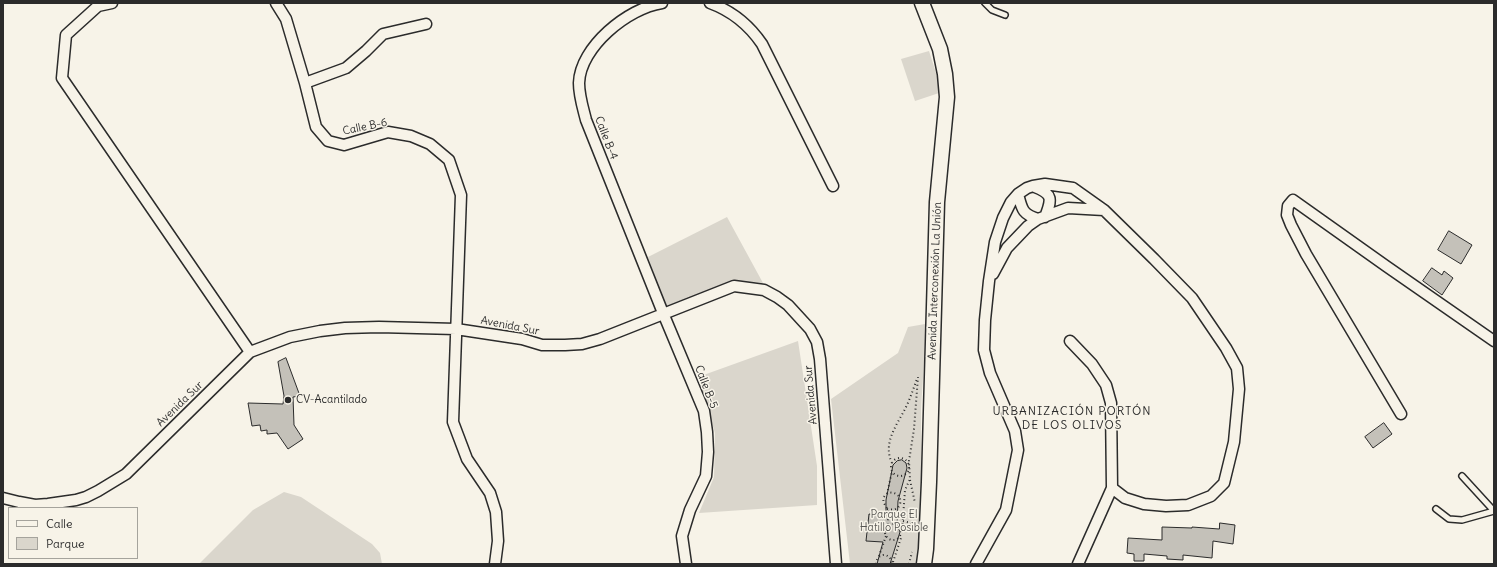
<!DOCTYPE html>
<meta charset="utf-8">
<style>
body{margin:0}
#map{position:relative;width:1497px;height:567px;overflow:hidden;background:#f7f3e8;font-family:Delius,sans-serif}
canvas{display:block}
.frame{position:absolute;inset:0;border:4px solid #2b2b2b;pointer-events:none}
.legend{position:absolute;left:8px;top:507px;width:130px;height:52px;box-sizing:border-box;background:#f7f3e8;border:1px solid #a5a39c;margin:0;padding:5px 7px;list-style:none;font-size:12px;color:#2b2b2b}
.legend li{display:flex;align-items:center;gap:8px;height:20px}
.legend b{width:20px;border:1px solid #a5a39c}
</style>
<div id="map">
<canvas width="1497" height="567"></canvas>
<div class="frame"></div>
<ul class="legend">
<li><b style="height:5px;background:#f7f3e8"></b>Calle</li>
<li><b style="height:11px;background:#dad6cc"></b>Parque</li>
</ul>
</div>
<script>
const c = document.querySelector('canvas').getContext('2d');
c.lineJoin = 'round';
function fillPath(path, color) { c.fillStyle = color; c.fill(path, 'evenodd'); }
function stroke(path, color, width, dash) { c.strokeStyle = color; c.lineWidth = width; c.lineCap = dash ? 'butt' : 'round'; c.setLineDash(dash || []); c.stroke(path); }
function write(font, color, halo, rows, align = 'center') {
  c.font = font + ' Delius,sans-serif'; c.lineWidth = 3; c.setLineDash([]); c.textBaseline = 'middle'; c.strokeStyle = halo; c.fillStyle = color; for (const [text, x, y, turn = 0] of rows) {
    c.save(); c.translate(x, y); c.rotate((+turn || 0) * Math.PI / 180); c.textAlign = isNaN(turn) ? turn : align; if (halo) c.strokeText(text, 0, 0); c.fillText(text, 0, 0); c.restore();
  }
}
fillPath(new Path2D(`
 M929,51L942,92L915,101L901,59Z
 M727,217L763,283C728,279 698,295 666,307L648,257Z
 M925,324L924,361L921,409V525L916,564H850L831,399L898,353L908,327Z
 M798,341L817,466V505L699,513L714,477L715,433L698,377Z
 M284,492L301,497L372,544L380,553L382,564H199L253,510Z`), '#dad6cc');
const building = new Path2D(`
 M1449,231L1472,245L1461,264L1438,250Z
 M1432,268L1442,275L1444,271L1453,278L1442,295L1423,281Z
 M286,358L300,396L293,397L294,425L303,439L288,449L277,433L267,434V430L261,431L260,425L252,426L248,403L283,404L284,396L278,362Z
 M1384,423L1392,434L1373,448L1365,437Z
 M902,460L906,463L907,468L898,501L897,524L900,532L890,564H877L883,542L866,541L869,514L886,516V500L893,465L897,461Z
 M1220,523L1235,525L1233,544L1213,541L1212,558L1183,555V560L1167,559V556L1144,554V561H1134V554L1127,553L1128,538L1162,540V527L1192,528V527L1219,529Z`);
fillPath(building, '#c4c1b9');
stroke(building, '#2b2b2b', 1);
const lane = new Path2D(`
 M985,3L992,10L1005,15
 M1462,476L1494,511
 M1436,509L1449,519L1462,520L1494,511`);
const street = new Path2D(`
 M112,3L98,6L66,35L62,78L250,352
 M276,3L286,19L305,83L316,127L328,141L344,145L388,132L411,136L430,144L449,160L461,195L453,422L467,459L490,493L496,512L498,541L495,564
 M662,3C628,8 580,47 579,83C579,96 583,108 586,120L663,313L704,411L707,432L708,452L706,476L690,510L682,536L686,564
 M710,3C732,11 749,25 762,44L833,186
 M305,83L346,68L366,51L383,34L426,24
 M1035,187C1053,194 1052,199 1045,217
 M1018,194C1022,209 1022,214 1038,219
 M993,274L1007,248L1028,226L1038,219L1068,208L1104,210
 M1401,414L1306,254L1291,225L1287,215L1288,206L1293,200L1386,266L1494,341
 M3,498L19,502L35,505L48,504L76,500L86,497L98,491L126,474L250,352L290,337L320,331L345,328L379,327L456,329L522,339L542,345H565L582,344L600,339L734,286L764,290L777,297L788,305L810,329L817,342L820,359L836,564
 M976,564L1006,510L1018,450L1015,431L990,373L984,350L985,320L989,281L995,242L1003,218L1011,202L1018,194L1027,188L1033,186L1045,184L1073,188L1104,210L1154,259L1192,298L1226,348L1237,368L1239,389L1234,442L1224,483L1211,496L1188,505L1166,506L1144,504L1125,498L1112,488L1111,403L1106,385L1092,364L1070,341
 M1078,564L1112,488`);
const secondary = new Path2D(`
 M922,3L940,49L945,74L947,97L937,202L929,482L926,549L924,564`);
stroke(lane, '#2b2b2b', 8);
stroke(street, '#2b2b2b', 13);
stroke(secondary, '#2b2b2b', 17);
stroke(new Path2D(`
 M891 467a9 9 0 1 1 18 0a9 9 0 1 1-18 0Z
 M892,463C882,442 898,424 907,405C911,396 914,387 917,379
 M910,480L915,503
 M887,494L892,472
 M887,509C893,510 898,510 900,504C903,494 889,488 884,497C882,503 886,505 887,509C889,513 888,520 888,525
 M903,521L915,524
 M885 532a8 8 0 1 1 16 0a8 8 0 1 1-16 0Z
 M902,532L905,490L910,479L909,461L914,429L918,377
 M879,556L886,536
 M893,562L901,538
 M876,564C877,552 891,552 892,564
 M909,564L912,552`), '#2b2b2b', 2, [1, 3]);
stroke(lane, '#f7f3e8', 5);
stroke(street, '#f7f3e8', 10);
stroke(secondary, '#f7f3e8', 14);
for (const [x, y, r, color] of [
 [288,400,4,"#2b2b2b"]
]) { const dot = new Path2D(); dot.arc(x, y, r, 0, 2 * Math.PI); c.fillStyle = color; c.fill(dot); stroke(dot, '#f7f3e8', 1.5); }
write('11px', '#2b2b2b', '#f7f3e8', [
 ["Calle B-6",365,127,-12],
 ["Calle B-4",606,138,69],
 ["Avenida Interconexión La Unión",935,281,-88],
 ["Avenida Sur",510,326,11],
 ["Calle B-5",706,387,69],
 ["Avenida Sur",811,395,-95],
 ["Avenida Sur",180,404,-44]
]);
write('11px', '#2b2b2b', '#f7f3e8', [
 ["CV-Acantilado",296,400]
], 'left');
write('11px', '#575653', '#f7f3e8', [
 ["Parque El",894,515],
 ["Hatillo Posible",894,528]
]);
c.letterSpacing = '1px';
write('12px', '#2b2b2b', '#f7f3e8', [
 ["URBANIZACIÓN PORTÓN",1072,412],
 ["DE LOS OLIVOS",1072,426]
]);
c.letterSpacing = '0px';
</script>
